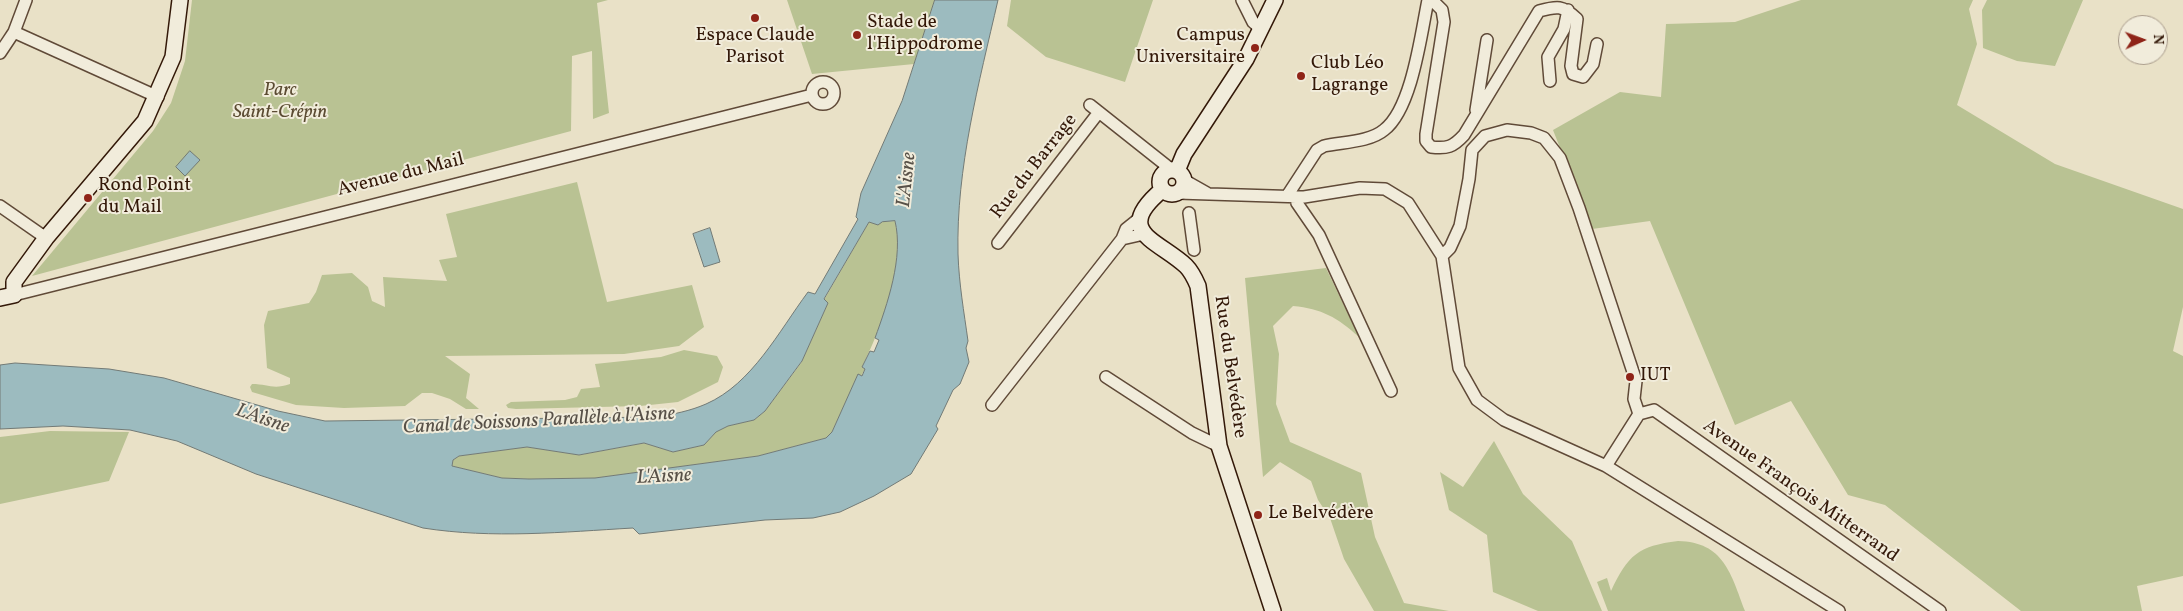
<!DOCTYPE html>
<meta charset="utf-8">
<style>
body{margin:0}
#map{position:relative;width:2183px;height:611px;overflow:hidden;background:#e9e1c7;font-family:Vollkorn,serif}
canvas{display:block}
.north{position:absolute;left:2118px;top:15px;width:50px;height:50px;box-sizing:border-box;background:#f1ecdb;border:1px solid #a59787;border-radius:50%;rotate:88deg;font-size:14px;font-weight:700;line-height:20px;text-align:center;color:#331808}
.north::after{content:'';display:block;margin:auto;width:18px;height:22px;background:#8f2418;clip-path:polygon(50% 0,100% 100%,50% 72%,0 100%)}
</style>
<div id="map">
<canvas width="2183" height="611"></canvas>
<div class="north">N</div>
</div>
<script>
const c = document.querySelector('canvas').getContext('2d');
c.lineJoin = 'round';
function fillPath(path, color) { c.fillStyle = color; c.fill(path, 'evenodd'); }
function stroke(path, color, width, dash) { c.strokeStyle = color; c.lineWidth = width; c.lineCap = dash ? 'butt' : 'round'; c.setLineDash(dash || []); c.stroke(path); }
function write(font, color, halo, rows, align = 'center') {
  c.font = font + ' Vollkorn,serif'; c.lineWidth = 4; c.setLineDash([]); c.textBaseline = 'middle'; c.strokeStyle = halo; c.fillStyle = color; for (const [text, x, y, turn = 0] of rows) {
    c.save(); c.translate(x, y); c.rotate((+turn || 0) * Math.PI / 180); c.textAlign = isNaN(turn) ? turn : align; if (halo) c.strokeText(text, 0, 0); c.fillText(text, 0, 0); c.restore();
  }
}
fillPath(new Path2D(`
 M192,0H608L597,3L609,113L593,119L592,51L572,56L571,131L32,276L153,131L171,103L185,61Z
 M787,0H935L914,64L812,74Z
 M1011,0H1153L1125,82L1046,57L1007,26Z
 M1801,0H1973L1969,9L1977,44L1957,105L2055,164L2183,209V307L2173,351L2183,356V576L2137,586L2142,611H2021L1885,505L1848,495L1791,401L1735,425L1650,221L1592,229L1553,130L1620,92L1661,97L1666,24L1735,22Z
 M1987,0H2083L2055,66L2017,61L1983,48L1982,10Z
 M577,182L607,302L692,285L704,327L679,346L624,354L445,356L470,374L466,398L479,409H466L450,399L432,393H422L405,406L344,408L296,405L252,392L250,387L252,384C268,384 273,390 290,384V378L267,368L264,325L268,311L309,303L316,292L322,275L352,273L368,287L372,301L385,307L383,277L447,281L439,260L457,257L446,214Z
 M895,221C906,262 881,329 862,367L865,369L861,376L858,375L832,432L826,438L758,456L596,478L529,479L502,478L452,466L453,460L459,456L527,447L580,455L644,443L673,452L704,445L716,432L728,426L754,420L765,411L801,363L828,303L824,300L869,222Z
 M1326,268L1359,337C1337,317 1322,309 1293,306L1273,326L1279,354L1276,404L1290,442L1361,473L1375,537L1404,603L1449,611H1374L1344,559L1330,518L1318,500L1311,481L1280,462L1263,477L1245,278Z
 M684,350L717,356L723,367L718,382L678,402L640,406L516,409L508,408L506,405L511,402L565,400L577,397L581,389L600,387L595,364L661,357Z
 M50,431L129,432L109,481L0,504V437Z
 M1494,441L1523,494L1572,541L1602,611H1538L1493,592L1487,535L1449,510L1440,472L1463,487Z
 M1678,541C1724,542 1731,574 1745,611H1608L1597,582L1607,578L1611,591C1628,555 1638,546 1678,541Z`), '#b9c293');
const water = new Path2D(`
 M935,0H998C979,83 956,168 958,254C959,284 964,312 968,341L966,348L969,362L960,384L953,390L936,426L938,429L911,474L874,496L840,512L813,518L765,520L639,534L633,528C563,532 493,539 423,528L256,474L177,441L130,430L63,426L0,429V365L15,363L109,369L164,378L278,411L325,421L657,417C674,414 690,411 706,404C752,384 779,331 808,292L815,294L858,219L856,217L861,193L902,101ZM895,221C904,257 887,305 875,338L879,340L874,352L870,351L862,367L865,369L862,376L858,374L832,432L826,438L758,456L595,478L529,479L502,478L452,466L453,460L459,456L527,447L579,455L644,443L673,452L704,445L716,432L728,426L754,420L765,411L802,361L828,303L824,299L869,222L878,225L882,222Z
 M190,151L200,160L185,176L176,167Z
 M710,228L720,262L704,267L693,234Z`);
fillPath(water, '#9cbbbf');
stroke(water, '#727a76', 1);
const street = new Path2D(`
 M1242,0L1253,22L1261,29
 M1432,0L1442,10L1444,22L1426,134V141L1431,147C1447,149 1453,147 1464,135L1539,11C1557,6 1563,5 1577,19L1571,66L1573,74L1583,77L1593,64L1597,44
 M14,32L158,97
 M0,53L14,32L26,0
 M1550,81L1548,57L1564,29L1568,10
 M812 93a11 11 0 1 1 22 0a11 11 0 1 1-22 0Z
 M1090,105L1172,170
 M1476,110L1487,40
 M1184,180L1207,193
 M1178,193L1304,197L1360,188L1385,189L1408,203L1442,256L1459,368L1477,400L1504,420L1606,466L1839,611
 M1287,196L1317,150L1324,146C1342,142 1370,142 1384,130C1412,109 1421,34 1428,0
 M1296,197L1297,203L1319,235L1391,391
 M0,206L46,238
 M1189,213L1194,250
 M1122,239L1144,234
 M998,243L1099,112
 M1442,256L1450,248L1460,226L1469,179L1472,150L1485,136L1507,130L1531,133L1544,138L1560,158L1579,208L1636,381L1634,399L1639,414
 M14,295L812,95
 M1106,377L1192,433L1219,446
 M992,405L1122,239L1126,229L1141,217
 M1606,466L1639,414L1654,410L1940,611`);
const secondary = new Path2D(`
 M1160 182a12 12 0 1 1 24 0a12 12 0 1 1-24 0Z
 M1177,171L1184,154L1246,59L1275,0
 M1162,190C1112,232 1158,240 1186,266C1192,272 1195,279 1198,286L1219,446L1273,611
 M0,298L14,295V282L46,238L145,121L173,57L180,0`);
stroke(street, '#604a38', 14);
stroke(secondary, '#331808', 18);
stroke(street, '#f1ecdb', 11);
stroke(secondary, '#f1ecdb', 15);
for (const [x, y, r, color] of [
 [755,18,5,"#8f2418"],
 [857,35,5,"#8f2418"],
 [1255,48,5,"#8f2418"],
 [1301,76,5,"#8f2418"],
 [88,198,5,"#8f2418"],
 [1630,377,5,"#8f2418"],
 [1258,515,5,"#8f2418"]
]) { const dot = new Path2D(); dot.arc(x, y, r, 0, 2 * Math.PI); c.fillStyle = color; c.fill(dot); stroke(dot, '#f1ecdb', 2); }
write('19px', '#331808', '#f1ecdb', [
 ["Stade de",867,24],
 ["l'Hippodrome",867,46],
 ["Espace Claude",755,37,"center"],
 ["Parisot",755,59,"center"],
 ["Campus",1245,37,"right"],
 ["Universitaire",1245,59,"right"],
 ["Club Léo",1311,65],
 ["Lagrange",1311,87],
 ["Rond Point",98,187],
 ["du Mail",98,209],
 ["IUT",1640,377],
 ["Le Belvédère",1268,515]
], 'left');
write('italic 19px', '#5b4b32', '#f1ecdb', [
 ["Parc",280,92],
 ["Saint-Crépin",280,114]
]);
write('19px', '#331808', '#f1ecdb', [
 ["Rue du Barrage",1035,167,-52],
 ["Avenue du Mail",401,176,-14],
 ["Rue du Belvédère",1229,367,82],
 ["Avenue François Mitterrand",1800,492,35]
]);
write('italic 20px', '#585148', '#f1ecdb', [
 ["L'Aisne",908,180,-84],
 ["L'Aisne",262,420,19],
 ["Canal de Soissons Parallèle à l'Aisne",539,422,-3],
 ["L'Aisne",664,478,-3]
]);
</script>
